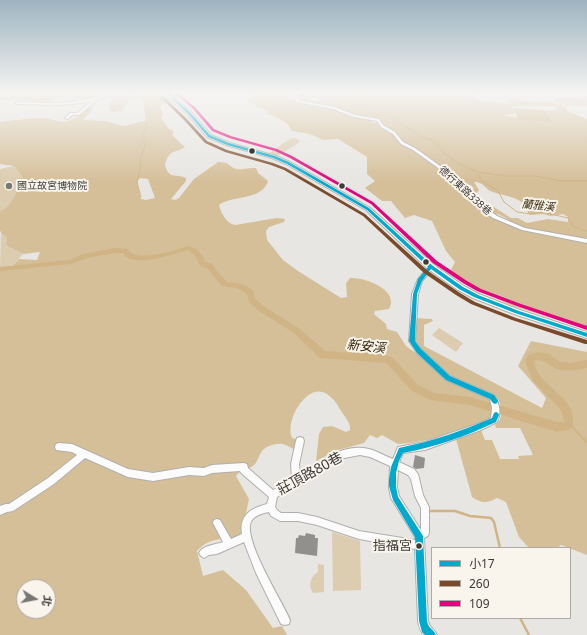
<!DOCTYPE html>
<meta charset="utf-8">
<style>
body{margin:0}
#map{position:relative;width:587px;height:635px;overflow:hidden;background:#e8e6e2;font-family:"Noto Sans","Noto Sans TC",sans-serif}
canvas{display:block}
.legend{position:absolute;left:431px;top:547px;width:140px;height:72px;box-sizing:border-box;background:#f9f4ec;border:1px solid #aeaaa4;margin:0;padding:5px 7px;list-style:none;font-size:12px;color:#3d3b38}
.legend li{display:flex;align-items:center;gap:8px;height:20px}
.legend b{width:20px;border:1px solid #aeaaa4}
.north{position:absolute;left:16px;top:579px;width:40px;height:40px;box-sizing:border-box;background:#f9f4ec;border:1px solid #aeaaa4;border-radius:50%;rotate:100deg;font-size:11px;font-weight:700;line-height:16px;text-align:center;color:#3d3b38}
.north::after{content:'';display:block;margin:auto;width:14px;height:18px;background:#797774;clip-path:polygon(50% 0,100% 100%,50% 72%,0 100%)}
</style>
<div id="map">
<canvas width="587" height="635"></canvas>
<ul class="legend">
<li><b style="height:5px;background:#00a9ce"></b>小17</li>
<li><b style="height:5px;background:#7a4b2a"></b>260</li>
<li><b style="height:5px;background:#e5007d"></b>109</li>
</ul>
<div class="north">北</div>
</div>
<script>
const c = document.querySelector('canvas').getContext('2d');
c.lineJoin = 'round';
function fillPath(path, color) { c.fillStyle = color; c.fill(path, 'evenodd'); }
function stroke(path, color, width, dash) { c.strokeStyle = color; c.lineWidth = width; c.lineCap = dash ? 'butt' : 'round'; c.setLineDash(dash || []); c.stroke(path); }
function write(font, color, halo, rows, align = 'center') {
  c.font = font + ' "Noto Sans","Noto Sans TC",sans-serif'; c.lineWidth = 4; c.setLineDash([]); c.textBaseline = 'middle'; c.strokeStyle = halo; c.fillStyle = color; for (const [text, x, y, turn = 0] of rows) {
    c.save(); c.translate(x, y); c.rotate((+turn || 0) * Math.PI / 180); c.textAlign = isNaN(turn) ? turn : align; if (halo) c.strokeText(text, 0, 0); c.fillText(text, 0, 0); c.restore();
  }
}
fillPath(new Path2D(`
 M291,138H296L300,142L276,157L268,154Z
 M14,166L22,176C18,187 13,207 0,211V169Z
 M1,230L7,238V246L23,254L10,268H0Z
 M439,328L463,343L456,352L432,335Z
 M332,532L360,541L361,590L333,591Z
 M318,564L324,565V592L313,593C308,585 310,577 318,572Z`), '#dcccb0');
fillPath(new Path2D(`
 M0,93H107L93,98L78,101L81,98C69,98 61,94 51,102L57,103L47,104L16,99L0,100Z
 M116,93L130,97L139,93H163L170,100L160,106L163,114L161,118L168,128L174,132L172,135L185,147C174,154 169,149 165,165C169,180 176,173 186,178V181L171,199L175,200L179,198L194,179L218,162L227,163C238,174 243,167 256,168L258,173L268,181C262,201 232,195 219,205C221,213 226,223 235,225L277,218L285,219L284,222L269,227L266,231L267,240L283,260L298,271L341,298L347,297L346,283L350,278C365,277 400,290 389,309L375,311L374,314L386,324L387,329L397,332L406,346L420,356L447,380L484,396L491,401L493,406L492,416L490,419L432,439L411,443L398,444L382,435L377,438L370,435L364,443L338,450L316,461L319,434L323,427L332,426L346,432L350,430C351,423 345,417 341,411C338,405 333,398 327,394C308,381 284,420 292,438L299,440L297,450C292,449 287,445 283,444C276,443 266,446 262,451C259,455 258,461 254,465C247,471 244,466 236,476L249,499L242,532L238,537C221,540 210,537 197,551L203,576L223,570L246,590L273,628L282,626L287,635H0V268H10L19,259L37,260L40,252L23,254L7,246V238L0,231V211C13,207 18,187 22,176L14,166L0,164V122C15,120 29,118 44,118C52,118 60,124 68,121C78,119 86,108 93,102L94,104L91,111L83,120L106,121L123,126L148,120L145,115L143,99L141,97L128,99L127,104L122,111L112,112L109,109V104L114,98L107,96ZM140,178L148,179L155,198L146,200L141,199L137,182ZM24,587H48V611H24Z
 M255,93H297L296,98L289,97L287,99L335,108L345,113L371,120L373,123L379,122L380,126L392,132L401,143L412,149L436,166L466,191L489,214L517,228L587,243V329L513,306L469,286L451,270L455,262L446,251L432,221L414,215L405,218L391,201H382L365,188L375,181L367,174V157L338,139L323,140L310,134L292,131C288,121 276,117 267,114L269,112L247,101L255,95Z
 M299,93H341L345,94L348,93L432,94L466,93H472L479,99V101L508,103V101L512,99L541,102L546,101L561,105L552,100L559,98H584L581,96H587V106L562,105L567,108V111L587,119V240L525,229L509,222L508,219L498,214L495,215L485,209L468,190L474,189L471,185H464L442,167L404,143L395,133L383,126L380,120L358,116L336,107L309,103L319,100L317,97L306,99L303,102L297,100ZM532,106H553L559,109L549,111L544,110L550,122L520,120L518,117L505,116L504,115L516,113L513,109L510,108L512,107ZM474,182C485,182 484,189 493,192C506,197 524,196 528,213L530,215L543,214L551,216L563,214L568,217V222L548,219L527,223L518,218H511L478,197L476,194L479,190Z
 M415,318L432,319L433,321L424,325V346L542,408L546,398L518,366L531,341L587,352V555L561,545L557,548H529L519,537L506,502L497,498C488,503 482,504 472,497L456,439L481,430L485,440H492L500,459H519L518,456L533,455L520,428H496L495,425C504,419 503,405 496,397L449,375L425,354L415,339Z`), '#d5bf99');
fillPath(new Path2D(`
 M513,108L544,110L551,122L519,120Z`), '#d0b485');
stroke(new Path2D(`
 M140,93L137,96L146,102V127L143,134L145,147L140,158L141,165L137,182L141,197
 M328,93L356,102L361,109L369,113L390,116L420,136L434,141L444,153L458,163L475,171L483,182L498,191L504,202L517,212L531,214L542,212L568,218L574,227L587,231
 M0,99L61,96L84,98L105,93
 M478,172L505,176H536L562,181H587`), '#d0b485', 1);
stroke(new Path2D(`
 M569,423L587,443`), '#d0b485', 2);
stroke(new Path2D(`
 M430,511H455L470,516L491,518L494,522L500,548
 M520,618L529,635`), '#d0b485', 2.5);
fillPath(new Path2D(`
 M189,246C198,249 202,253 205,262L213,264L215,269L227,282L242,284L253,290L255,299L265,307L300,329L325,351L379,354L389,356L392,357L418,385L434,393L470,397L557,422H564L563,415L561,410L533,381L525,361L528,355L538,352L549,354L560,362L570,363L587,360V368C577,370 568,372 557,369C548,366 544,357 534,361C535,366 537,372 540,376C553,392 581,405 571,429L557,432L470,405L430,400L412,391L386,363L320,358L294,333L259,311L249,302L247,294L237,288L222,286L207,268L200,266L196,256L188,250C175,254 131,269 123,253H115L87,258L70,264L0,271V267L69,260L83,254L115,248L128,249C136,264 177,249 189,246Z`), '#d0b485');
fillPath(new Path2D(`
 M415,455L425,458L424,468L416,469L413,467Z
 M306,533L315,535V538H318L317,556L295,553L296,538H298L299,535L305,536Z`), '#91908d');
const minor = new Path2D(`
 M110,93H114C84,108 49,105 17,104L15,103L17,102C37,103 57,104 77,101C88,100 99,96 110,93Z
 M296,93H300L298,99L299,100L335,107L355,115L379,119L383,125L395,132L403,142L415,148L443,168L463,184L486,208L497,216L525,228L587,239V243L522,230L493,218L482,210L461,186L441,170L413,150L401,144L393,134L381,127L377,121L354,117L333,109L297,102L294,99Z
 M302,93H314C311,95 305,95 302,93Z
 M505,93H507L511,100H509Z
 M93,100L96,101L79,115H72L68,119L65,118L70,113H77Z
 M431,265L434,267L422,281L418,294L415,341L421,349L450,376L494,395C500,404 501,413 497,422L481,430L425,450L403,453L399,462L414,469L418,474L423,495L429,507V533L428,536L424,538L428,621C430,629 434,628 437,635H424C420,631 419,626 418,621L415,549L359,539L317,525L298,521H280L271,516L269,512C263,513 256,515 252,520C240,536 283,602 290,620L289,624L285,625L281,624L256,573L244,542L217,554L209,555L204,558L201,556L199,553C203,545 215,545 223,542L213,523L214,520L217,519L220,520L231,539L242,534C239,515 251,508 267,504L269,497L241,473L240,471L212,473L204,476L189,475L153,481L128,477L85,458L54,484L13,511L7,512L0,515V506L6,504H9L48,478L77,455L72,452L56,450L55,447L56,444L59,443L72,444L128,469L153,473L189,467L204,468L212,465L244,463L247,464L248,468L273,490L292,479L291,464L296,441L297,438L300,437L303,438L304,441L299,464L300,474C321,461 343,443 369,449C377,451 385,456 393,459L398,447L425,442L480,423L491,418L492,408L490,399L446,380L417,353L409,341L412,294L418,279L429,266ZM360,455L370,457L390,466L389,487L391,498L415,537V540L359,531L317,517L298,513H281L277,510L275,507L277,497L339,459ZM398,470L408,475L411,479L415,496L421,508V530L399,496L397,487Z`);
const major = new Path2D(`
 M165,93H169L191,112L211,135L230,143L276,156L290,162L370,208L434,265L464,286L479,294L520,310L587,332V338L514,314L473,298L458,290L428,269L366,210L286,164L272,158L226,145L207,137L187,114L170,99Z`);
stroke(minor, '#b0afac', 2);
stroke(major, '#b0afac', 2);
fillPath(minor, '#fcfbfb');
fillPath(major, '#fcfbfb');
fillPath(new Path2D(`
 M166,93H168L190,112L210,135L229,143L275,156L289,162L369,208L433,266L463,287L478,295L519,311L587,333V337L515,313L474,297L459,289L431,269L422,281L417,294L415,341L421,349L450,376L494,395L498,401L497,403L495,404L493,403L490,399L446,380L417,353L409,341L413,294L418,279L428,267L367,210L287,164L273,158L227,145L208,137L188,114Z
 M496,412L498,413L499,415L496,422C466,436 436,447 403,453L399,461L396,473V486L397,492L398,497L423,536L427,621C429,630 433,628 436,635H425L422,632L419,621L415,537L393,500L389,486V479L391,467L399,448L425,442L448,435L470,427L492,418L494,413Z`), '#00a9ce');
fillPath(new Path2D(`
 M161,96H163L185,117L207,141L227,150L273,163L286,168L365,214L428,271L460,293L475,302L516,318L587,340V344H585L512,320L471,304L456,295L424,273L363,216L284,170L271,165L225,152L205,143L183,119L161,98Z`), '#7a4b2a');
fillPath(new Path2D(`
 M175,93H177L195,107L214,129L231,136L277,149L292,156L373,202L437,261L467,281L481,289L521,304L587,326V330L517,306L477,291L463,283L433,263L371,204L290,158L275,151L229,138L212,131L193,109Z`), '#e5007d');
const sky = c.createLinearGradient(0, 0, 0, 182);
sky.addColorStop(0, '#9eb4c0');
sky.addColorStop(0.51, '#f5f4f2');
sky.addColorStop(1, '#f5f4f200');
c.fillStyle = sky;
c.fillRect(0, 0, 587, 182);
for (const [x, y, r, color] of [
 [252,151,3.5,"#3d3b38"],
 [9,186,4,"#797774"],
 [342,186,3.5,"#3d3b38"],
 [426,262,3.5,"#3d3b38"],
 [419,546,3.5,"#3d3b38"]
]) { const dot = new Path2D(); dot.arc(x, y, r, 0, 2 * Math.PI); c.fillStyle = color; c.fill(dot); stroke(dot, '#f9f4ec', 1.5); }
write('10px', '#3d3b38', '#f9f4ec', [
 ["國立故宮博物院",17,186]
], 'left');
write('10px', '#3d3b38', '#f9f4ec', [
 ["德行東路338巷",465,191,42]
]);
write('italic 11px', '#3b2b0d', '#f9f4ec', [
 ["蘭雅溪",538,206,6]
]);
write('italic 13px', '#3b2b0d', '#f9f4ec', [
 ["新安溪",366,347,6]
]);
write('13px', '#3d3b38', '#f9f4ec', [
 ["指福宮",412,546]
], 'right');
write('14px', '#3d3b38', '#f9f4ec', [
 ["莊頂路80巷",310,474,-29]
]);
</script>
